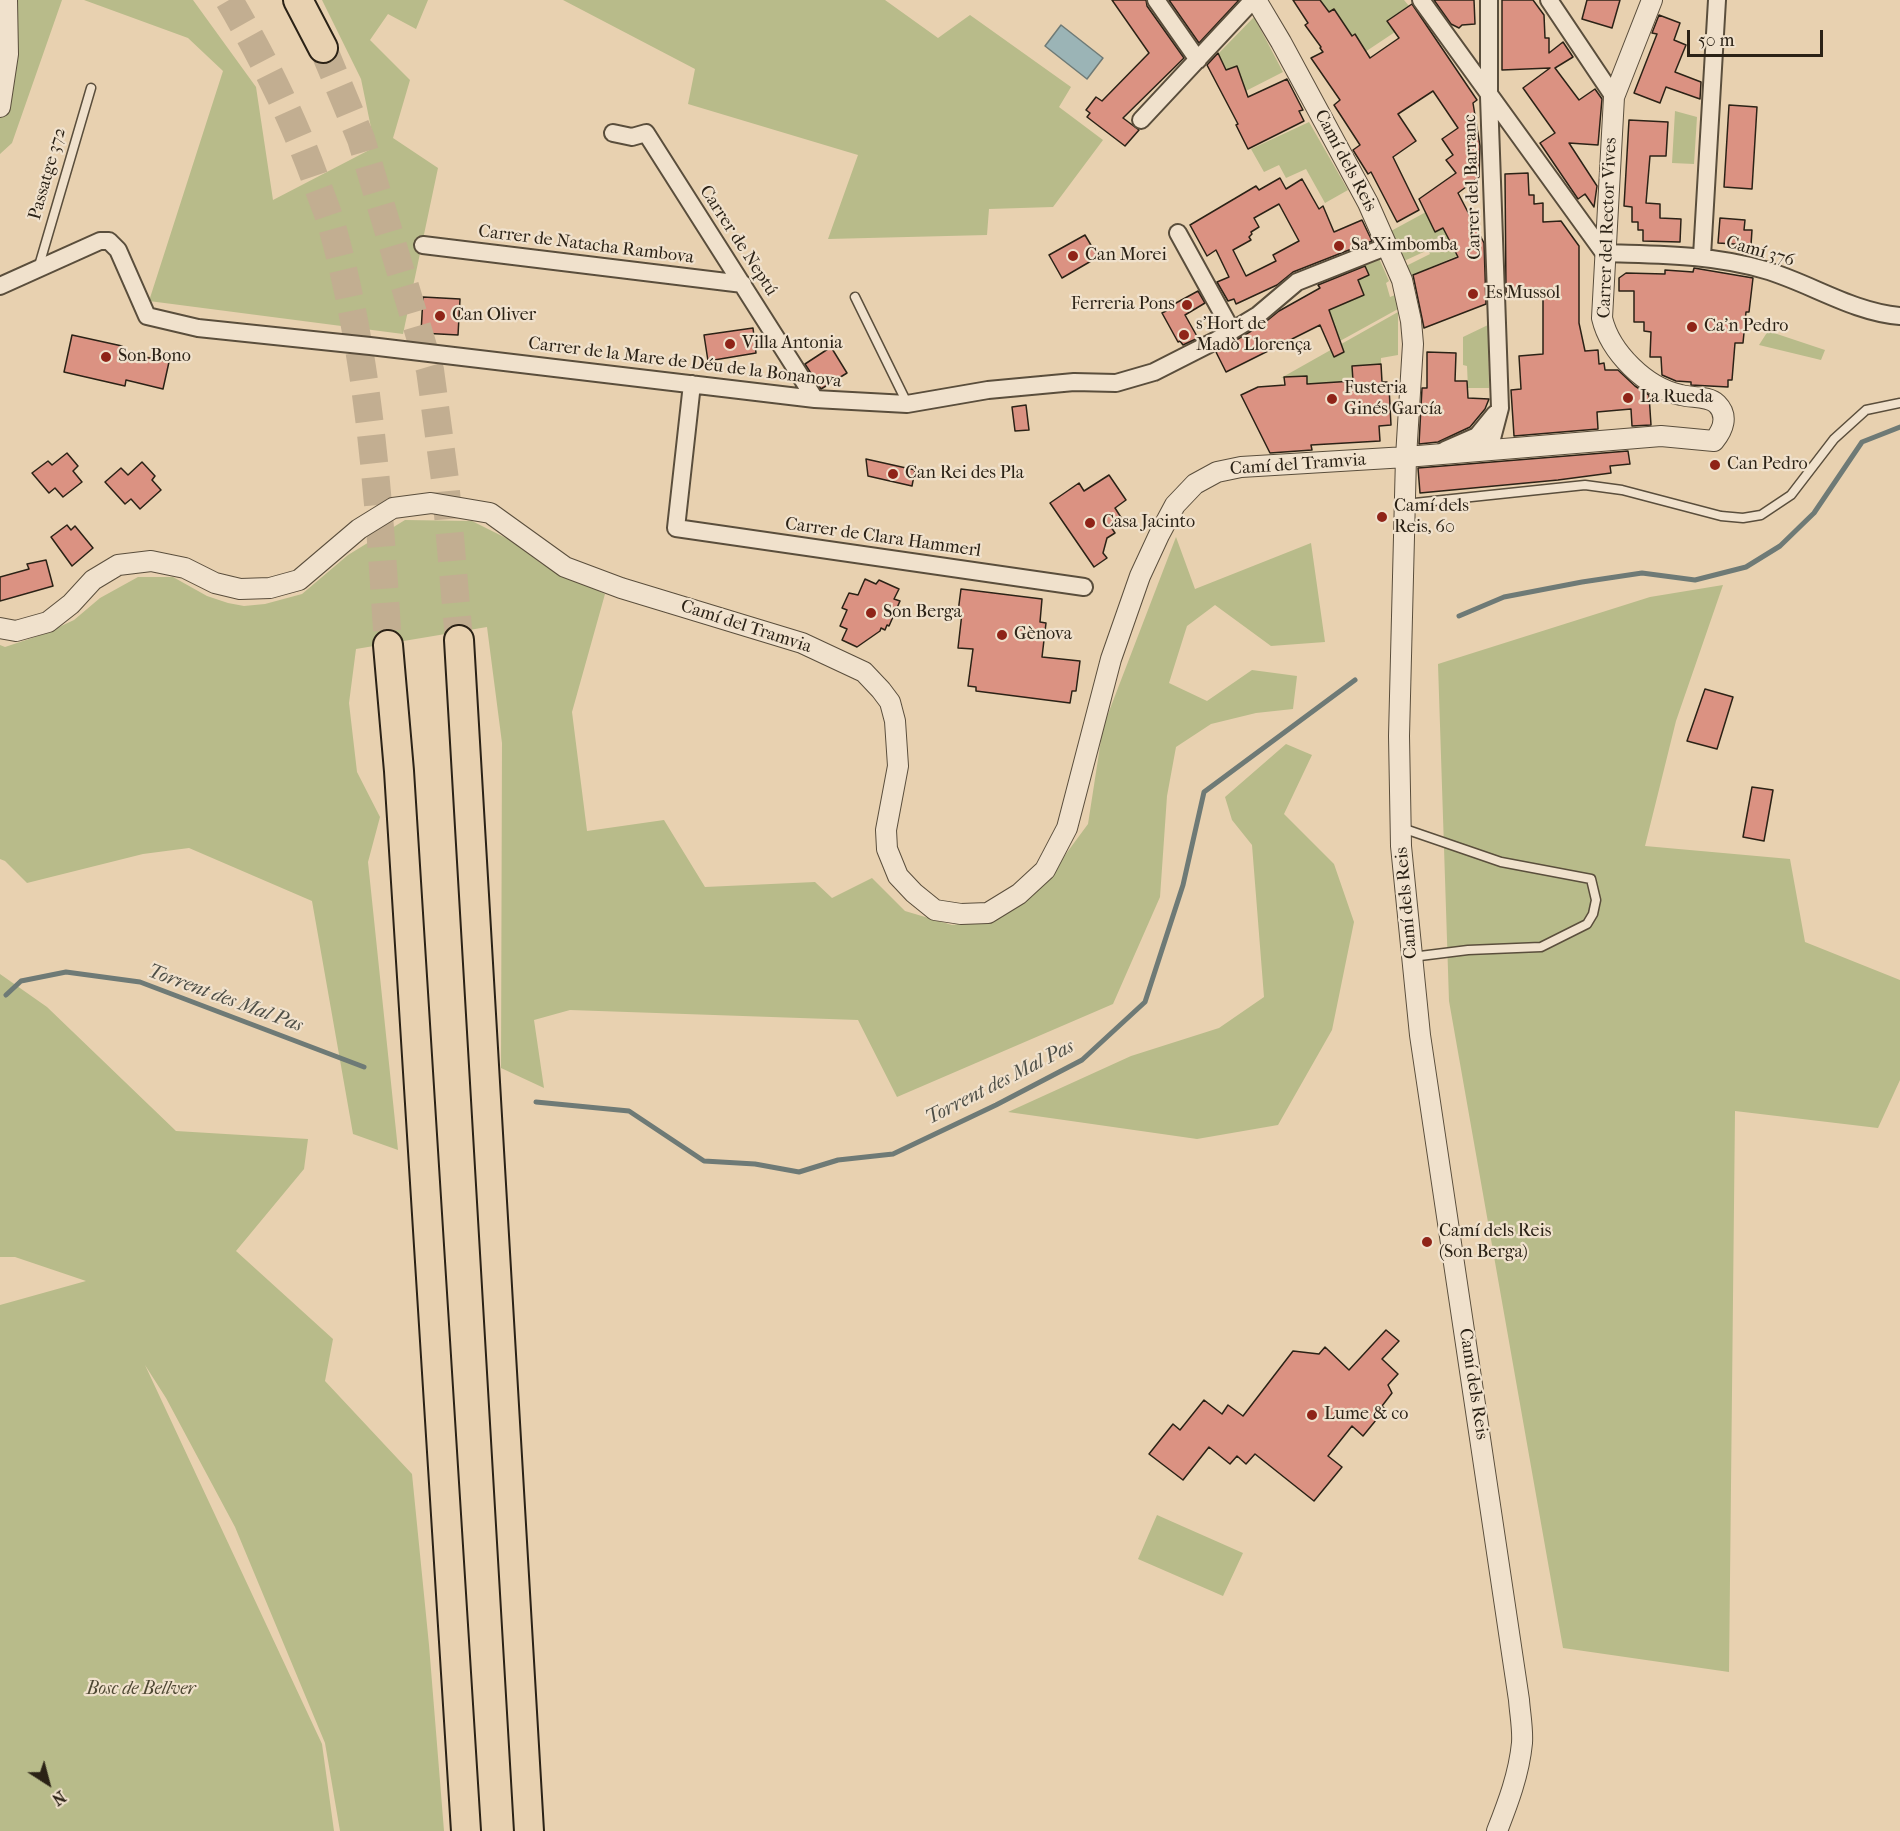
<!DOCTYPE html>
<meta charset="utf-8">
<style>
body{margin:0}
#map{position:relative;width:1900px;height:1831px;overflow:hidden;background:#e8d1b0;font-family:"IM FELL French Canon",serif}
canvas{display:block}
.north{position:absolute;left:18px;top:1753px;width:60px;height:60px;-webkit-text-stroke:4px #f0e1cc;paint-order:stroke;rotate:144deg;font-size:16px;font-weight:700;line-height:24px;text-align:center;color:#2b2216}
.north::after{content:'';display:block;margin:auto;width:21px;height:27px;background:#2b2216;clip-path:polygon(50% 0,100% 100%,50% 72%,0 100%)}
.scale{position:absolute;left:1687px;top:30px;width:136px;height:27px;box-sizing:border-box;border:3px solid #2b2216;border-top:0;padding-left:8px;font-size:18px;line-height:21px;white-space:nowrap;color:#2b2216;-webkit-text-stroke:4px #f0e1cc;paint-order:stroke}
</style>
<div id="map">
<canvas width="1900" height="1831"></canvas>
<div class="north">N</div>
<div class="scale">50 m</div>
</div>
<script>
const c = document.querySelector('canvas').getContext('2d');
c.lineJoin = 'round';
function fillPath(path, color) { c.fillStyle = color; c.fill(path, 'evenodd'); }
function stroke(path, color, width, dash) { c.strokeStyle = color; c.lineWidth = width; c.lineCap = dash ? 'butt' : 'round'; c.setLineDash(dash || []); c.stroke(path); }
function write(font, color, halo, rows, align = 'center') {
  c.font = font + ' "IM FELL French Canon",serif'; c.lineWidth = 4.5; c.setLineDash([]); c.textBaseline = 'middle'; c.strokeStyle = halo; c.fillStyle = color; for (const [text, x, y, turn = 0] of rows) {
    c.save(); c.translate(x, y); c.rotate((+turn || 0) * Math.PI / 180); c.textAlign = isNaN(turn) ? turn : align; if (halo) c.strokeText(text, 0, 0); c.fillText(text, 0, 0); c.restore();
  }
}
fillPath(new Path2D(`
 M0,0H62L12,143L0,154Z
 M84,0H193L256,87L273,200L375,147L361,79L322,0H428L416,29L388,14L370,40L410,80L393,138L438,168L403,334L149,301L223,71L188,38Z
 M563,0H885L938,38L970,15L1071,87L1059,107L1103,140L1053,207L989,209L987,235L828,239L858,155L688,104L695,69Z
 M1320,0H1404L1409,6L1387,21L1395,32L1359,56L1355,34L1347,40L1338,16L1334,9L1329,12Z
 M1254,17L1283,72L1232,98L1242,80L1237,66L1226,70L1218,54Z
 M1675,111L1697,117L1694,164L1672,163Z
 M1309,122L1348,190L1325,203L1306,169L1286,178L1279,165L1264,172L1251,149Z
 M1437,206L1443,228L1457,256L1410,276L1406,266L1430,254L1428,250L1404,261L1391,231Z
 M1378,256L1389,281L1386,283L1390,297L1395,295L1398,309L1340,341L1329,310L1364,295L1358,280L1369,275L1364,263Z
 M1398,312V355L1381,358V364L1353,366L1354,381L1307,384L1306,376L1281,378Z
 M1488,325L1489,388H1468L1467,366L1463,365V337Z
 M1768,331L1825,350L1821,360L1759,345Z
 M405,520L472,521L508,539L542,564L605,594L572,712L587,831L664,820L705,887L815,882L832,898L872,878L905,911L952,925L987,920L1054,870L1088,824L1103,727L1176,537L1195,589L1311,543L1325,642L1271,646L1215,605L1187,626L1169,683L1207,701L1252,670L1297,676L1293,709L1256,713L1211,724L1176,747L1167,796L1160,897L1113,1004L897,1097L858,1020L570,1010L534,1020L544,1088L501,1068L502,743L487,627L356,649L349,703L357,772L380,817L368,862L398,1150L353,1134L312,901L189,848L143,854L27,883L5,861L0,859V645L5,647L44,634L74,620L100,598L138,577H173L207,596L228,603L244,606L265,604L302,594L348,555Z
 M1723,585L1676,721L1645,846L1790,859L1805,942L1900,980V1080L1878,1128L1735,1111L1729,1672L1563,1648L1449,1001L1438,664L1650,597Z
 M1286,744L1312,755L1284,814L1334,864L1354,922L1332,1030L1278,1125L1197,1139L1008,1112L1131,1056L1219,1028L1264,997L1252,845L1232,820L1225,797Z
 M0,974L47,1007L176,1131L308,1139L304,1169L236,1251L333,1339L325,1381L412,1474L429,1645L444,1831H340L325,1743L235,1527L166,1398L145,1365L322,1744L334,1831H0V1305L86,1281L15,1257H0Z
 M1157,1515L1243,1553L1223,1596L1138,1559Z`), '#b8bb8a');
const water = new Path2D(`
 M1061,25L1103,58L1087,79L1045,46Z`);
fillPath(water, '#9bb4b6');
stroke(water, '#6e7a76', 1.5);
stroke(new Path2D(`
 M1459,616L1504,597L1582,582L1642,573L1695,580L1746,567L1780,546L1814,513L1862,442L1900,427
 M6,995L21,981L66,972L140,982L364,1067
 M536,1102L629,1111L704,1161L755,1164L799,1172L838,1160L893,1154L996,1105L1082,1060L1145,1002L1183,885L1204,792L1355,680`), '#6e7a76', 5);
const building = new Path2D(`
 M1112,0H1146L1147,6L1184,58L1123,118L1139,130L1125,146L1087,117L1090,113L1086,110L1096,97L1102,101L1149,53Z
 M1169,0H1239L1199,43Z
 M1293,0H1320L1329,12L1334,9L1352,36L1355,34L1370,58L1399,38L1387,21L1412,4L1477,100L1473,103L1480,146L1479,177L1458,193L1484,243L1486,304L1424,328L1413,275L1458,257L1443,228L1435,232L1419,199L1456,173L1446,160L1453,155L1442,139L1458,128L1433,91L1398,114L1416,141L1393,157L1419,210L1397,222L1371,172L1368,174L1353,150L1360,145L1334,105L1340,100L1311,58L1323,52L1320,48L1321,47L1305,25L1308,23Z
 M1434,0H1474L1475,24L1462,25L1459,28L1451,24Z
 M1502,0H1533L1544,15L1545,38H1549V53L1563,42L1573,57L1555,68L1579,100L1595,89L1602,99L1598,145L1569,143L1597,186L1594,207L1585,194L1578,199L1540,143L1555,133L1523,88L1550,68L1502,70Z
 M1587,0H1620L1612,28L1582,19Z
 M1659,15L1680,23L1674,40L1686,45L1675,72L1701,82L1700,99L1666,87L1660,103L1634,93L1657,34L1652,33Z
 M1218,53L1226,70L1237,66L1248,97L1287,79L1303,110L1299,111L1304,121L1248,149L1236,125L1238,124L1207,65Z
 M1729,105L1757,107L1752,189L1724,187Z
 M1629,120L1668,122L1666,156H1650L1646,203L1660,204V218L1681,219L1680,242L1643,241V230H1638V222H1632V207L1624,206Z
 M1528,173L1529,195H1534V204L1543,203V222L1561,221L1579,246V323L1585,351L1598,350L1599,364L1604,363L1605,370H1618L1635,386L1649,395L1651,425L1632,426L1631,409L1597,412L1598,429L1514,436L1511,390L1521,389L1519,356L1543,354V292H1506L1505,174Z
 M1280,178L1286,189L1302,179L1319,209L1323,206L1334,232L1362,220L1372,241L1293,272L1277,285L1236,304L1234,299L1228,301L1217,282L1229,277L1216,250L1207,256L1190,225L1256,186L1259,190ZM1279,204L1299,241L1273,255L1276,261L1246,276L1233,250L1251,240L1249,237L1252,234L1251,232L1259,227L1254,218Z
 M1720,218L1745,220L1744,230H1752L1751,245L1718,243Z
 M1085,235L1098,257L1062,278L1049,255Z
 M1365,266L1369,275L1358,280L1364,295L1329,310L1344,352L1334,357L1320,325L1226,372L1216,352L1263,324L1279,311L1320,288L1318,285Z
 M1694,268L1753,278L1749,312H1746L1743,343H1735L1732,380H1728V387L1691,385V382L1676,381L1662,375L1661,357H1650L1651,332L1644,331V322H1634V291H1619V278L1626,273L1665,274V270L1693,272Z
 M1198,291L1205,303L1185,315L1198,338L1183,345L1180,341L1178,342L1162,313L1166,311L1165,309Z
 M423,297L460,299L458,335L421,333Z
 M753,328L756,353L708,361L704,335Z
 M72,335L122,346L121,352L169,362L163,389L126,380L125,386L64,372Z
 M831,347L847,373L821,389L805,364Z
 M1427,352L1456,353L1455,381H1467L1468,398L1489,399L1485,409L1470,427L1438,442L1419,444L1422,388H1427Z
 M1381,364L1382,382H1387V388L1389,387L1391,425L1379,426L1380,441L1311,445L1312,450L1270,453L1241,395L1258,387L1285,385L1284,377L1307,376V384L1353,381L1352,366Z
 M1026,405L1029,430L1015,431L1012,407Z
 M1628,451L1630,464L1610,466L1611,473L1558,480L1420,493L1418,468Z
 M67,453L78,466L73,471L82,482L63,497L55,488L49,493L32,473L48,461L52,465Z
 M866,459L915,470L912,486L868,476Z
 M142,462L155,476L152,480L161,490L140,509L131,499L125,504L105,482L121,468L128,475Z
 M1109,475L1126,500L1115,508L1122,519L1111,527L1115,533L1107,538L1103,553L1107,558L1094,567L1050,503L1079,483L1084,491Z
 M67,525L71,530L75,526L93,548L72,566L51,537Z
 M46,560L53,586L0,601V577L29,569L27,564Z
 M865,579L876,584L879,580L899,589L894,599L900,601L889,626L887,625L885,630L881,628L880,631L857,647L842,640L847,629L840,626L847,610L842,608L849,593L858,595Z
 M961,589L1042,599L1040,622L1046,623L1042,657L1080,661L1076,691H1072L1070,703L976,691V687L968,686L973,649L958,648L962,613L958,612Z
 M1705,689L1733,697L1717,749L1687,741Z
 M1752,787L1773,790L1764,841L1743,837Z
 M1386,1330L1399,1341L1382,1359L1398,1374L1388,1385L1392,1393L1382,1406L1385,1409L1363,1436L1352,1426L1328,1456L1342,1467L1314,1501L1255,1454L1246,1464L1237,1456L1230,1464L1209,1447L1183,1480L1149,1454L1173,1424L1180,1430L1204,1400L1222,1414L1228,1405L1243,1416L1293,1351L1319,1354L1325,1347L1349,1370Z`);
fillPath(building, '#db9282');
stroke(building, '#2b2216', 1.5);
stroke(new Path2D(`
 M229,0C262,56 291,114 314,176C319,191 326,207 331,223C370,360 379,503 388,645
 M323,48L361,139L430,370L445,480L459,640`), '#c2ae91', 28, [28, 14]);
const service = new Path2D(`
 M38,269L91,88
 M855,297L907,403
 M1405,504L1585,485L1622,490L1721,516L1743,518L1761,515L1791,495L1834,439L1866,410L1900,403
 M1402,828L1501,862L1591,879L1596,900L1593,914L1587,924L1541,947L1468,950L1412,957`);
const minor = new Path2D(`
 M1156,0L1198,60
 M1421,0L1604,253C1659,255 1711,254 1765,270C1810,283 1852,312 1900,316
 M1489,0V97L1500,408L1489,450
 M1549,0L1614,97
 M1141,120L1253,0
 M613,133L632,137L646,133L815,399
 M1178,233L1232,331
 M423,245L743,284
 M1702,256L1717,0
 M0,286L100,241H109L118,250L147,316L198,328L370,346L815,399L907,404L988,390L1074,382L1116,383L1154,372L1215,341L1258,315L1297,282L1388,246
 M692,384L676,528L1084,587
 M1445,450L1477,436L1495,414`);
const tertiary = new Path2D(`
 M1256,0L1281,42L1368,203L1402,280L1411,321L1413,344L1406,457L1399,736L1401,846L1420,1035L1519,1700C1520,1714 1523,1729 1522,1743C1519,1774 1508,1803 1497,1831
 M0,107L8,54L7,0
 M0,628L16,631L48,622L71,604L93,580L118,565L151,561L185,568L215,583L240,589L270,588L299,580L359,529L393,508L431,503L490,513L565,567L621,588L802,643L864,672L881,690L890,702L895,721L898,766L886,830L887,849L898,876L914,893L935,910L961,914L988,913L1019,894L1045,870L1067,828L1111,659L1140,576L1159,535L1175,505L1195,484L1217,472L1241,467L1406,457L1661,436L1714,441C1723,430 1729,416 1717,404C1709,396 1692,398 1681,395C1646,388 1610,352 1602,318L1614,97L1652,0`);
const motorway = new Path2D(`
 M298,0L323,48
 M459,640L529,1831
 M388,645L399,771L466,1831`);
stroke(service, '#5a4e3c', 11);
stroke(minor, '#5a4e3c', 20);
stroke(tertiary, '#5a4e3c', 22);
stroke(motorway, '#2b2216', 32);
stroke(service, '#f0e1cc', 8);
stroke(minor, '#f0e1cc', 16);
stroke(tertiary, '#f0e1cc', 20);
stroke(motorway, '#e8d1b0', 28);
for (const [x, y, r, color] of [
 [1339,246,6,"#8f2418"],
 [1073,256,6,"#8f2418"],
 [1473,294,6,"#8f2418"],
 [1187,305,6,"#8f2418"],
 [440,316,6,"#8f2418"],
 [1692,327,6,"#8f2418"],
 [1184,335,6,"#8f2418"],
 [730,344,6,"#8f2418"],
 [106,357,6,"#8f2418"],
 [1628,398,6,"#8f2418"],
 [1332,399,6,"#8f2418"],
 [1715,465,6,"#8f2418"],
 [893,474,6,"#8f2418"],
 [1382,517,6,"#8f2418"],
 [1090,523,6,"#8f2418"],
 [871,613,6,"#8f2418"],
 [1002,635,6,"#8f2418"],
 [1427,1242,6,"#8f2418"],
 [1312,1415,6,"#8f2418"]
]) { const dot = new Path2D(); dot.arc(x, y, r, 0, 2 * Math.PI); c.fillStyle = color; c.fill(dot); stroke(dot, '#f0e1cc', 2); }
write('18px', '#2b2216', '#f0e1cc', [
 ["Camí dels Reis",1345,161,62],
 ["Passatge 372",48,174,-74],
 ["Carrer del Barranc",1473,187,-92],
 ["Carrer del Rector Vives",1608,228,-88],
 ["Carrer de Neptú",738,241,57],
 ["Carrer de Natacha Rambova",586,245,7],
 ["Camí 376",1760,252,16],
 ["Carrer de la Mare de Déu de la Bonanova",685,363,7],
 ["Camí del Tramvia",1298,465,-4],
 ["Carrer de Clara Hammerl",883,538,8],
 ["Camí del Tramvia",746,627,18],
 ["Camí dels Reis",1407,903,-95],
 ["Camí dels Reis",1473,1384,81]
]);
write('18px', '#2b2216', '#f0e1cc', [
 ["Sa Ximbomba",1351,246],
 ["Can Morei",1085,256],
 ["Es Mussol",1485,294],
 ["Ferreria Pons",1175,305,"right"],
 ["Can Oliver",452,316],
 ["s'Hort de",1196,325],
 ["Madò Llorença",1196,346],
 ["Ca'n Pedro",1704,327],
 ["Villa Antonia",742,344],
 ["Son Bono",118,357],
 ["Fusteria",1344,389],
 ["Ginés García",1344,410],
 ["La Rueda",1640,398],
 ["Can Pedro",1727,465],
 ["Can Rei des Pla",905,474],
 ["Camí dels",1394,507],
 ["Reis, 60",1394,528],
 ["Casa Jacinto",1102,523],
 ["Son Berga",883,613],
 ["Gènova",1014,635],
 ["Camí dels Reis",1439,1232],
 ["(Son Berga)",1439,1253],
 ["Lume & co",1324,1415]
], 'left');
write('italic 18px', '#4e4833', '#f0e1cc', [
 ["Bosc de Bellver",141,1690]
]);
write('italic 20px', '#4d4e46', '#f0e1cc', [
 ["Torrent des Mal Pas",225,999,20],
 ["Torrent des Mal Pas",1000,1083,-27]
]);
</script>
